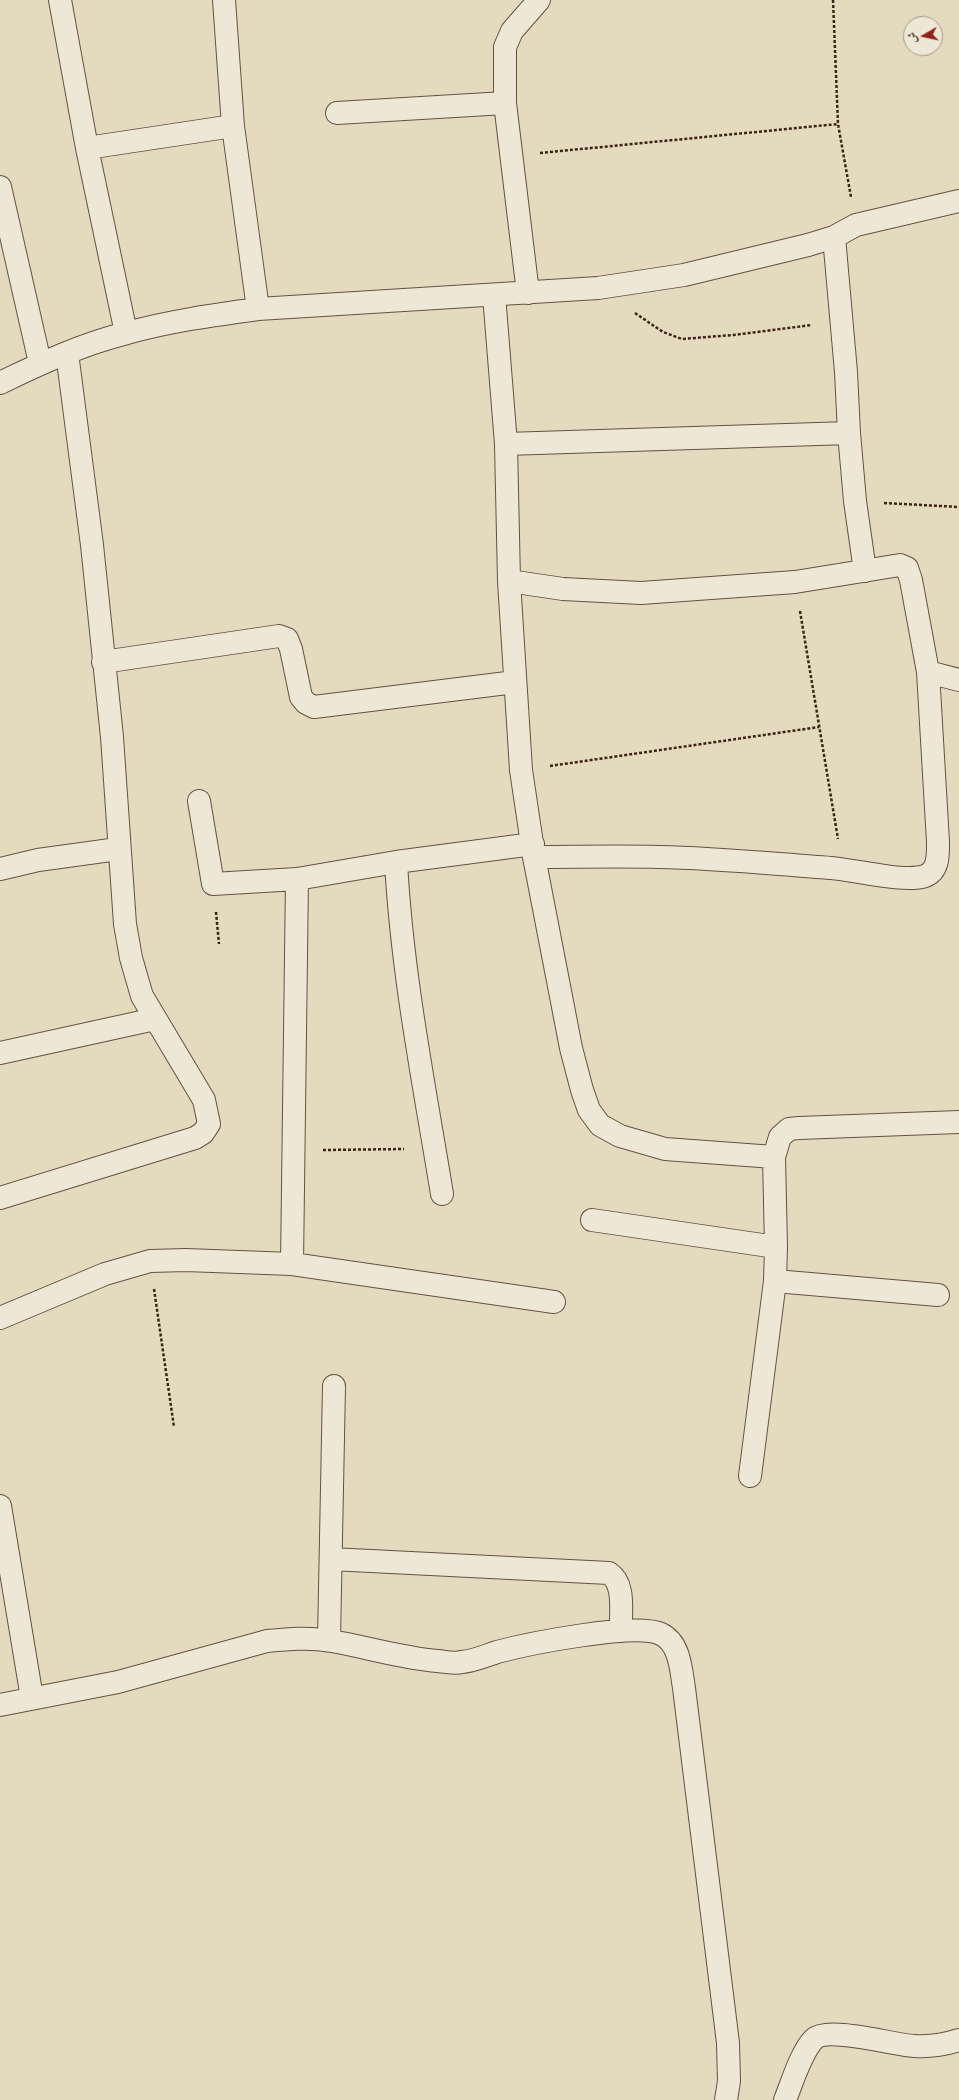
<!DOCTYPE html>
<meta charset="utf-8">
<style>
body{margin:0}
#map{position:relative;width:959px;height:2100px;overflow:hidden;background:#e4dbbe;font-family:"EB Garamond",Amiri,serif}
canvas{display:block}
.north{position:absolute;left:903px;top:16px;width:40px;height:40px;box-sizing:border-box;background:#ede8d5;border:1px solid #a69989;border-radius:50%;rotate:261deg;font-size:11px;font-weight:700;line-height:16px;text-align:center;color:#3b2317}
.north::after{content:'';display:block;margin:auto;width:14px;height:18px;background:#8f2418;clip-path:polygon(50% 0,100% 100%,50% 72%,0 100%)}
</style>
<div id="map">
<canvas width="959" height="2100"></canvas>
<div class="north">ش</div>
</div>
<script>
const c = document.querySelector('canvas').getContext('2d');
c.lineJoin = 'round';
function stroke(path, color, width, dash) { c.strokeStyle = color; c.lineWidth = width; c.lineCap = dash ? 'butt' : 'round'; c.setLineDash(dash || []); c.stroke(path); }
const street = new Path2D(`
 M60,0L87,148
 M224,0L233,126L258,309
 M337,113L505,103
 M0,187L40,363
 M834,237L846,372L849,433L855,501L865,571
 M528,293L505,103V47L512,31L539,0
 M494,295L506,444L509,581L521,770L534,857L571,1048L582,1090L589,1110L600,1125L620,1136L665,1149L774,1157
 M126,333L87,148L233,126
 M0,383C41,363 83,344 127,333C170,321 214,315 258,309L598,288L684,275L808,245L834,237L856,225L959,201
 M506,444L849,433
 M509,581L563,589L641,593L795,582L900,565L907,568L911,580L928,672L959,680
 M103,662L279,636L287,639L291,649L301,697L306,703L314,707L515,682
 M199,801L213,884L297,879L396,862L533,844
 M534,857C576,857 617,856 659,857C716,858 774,864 831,868C856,870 904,883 925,876C939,871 938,854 938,842L928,672
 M396,862C402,974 424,1084 442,1194
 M0,869L38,860L118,849
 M0,1053L155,1019
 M0,1198L195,1138L203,1133L209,1124L204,1100L142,996L131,958L125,924L112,737L92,545L67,353
 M592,1220L776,1247
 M292,1264L554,1302
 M775,1281L938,1295
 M0,1318L105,1274L150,1261L186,1260L292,1264L297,879
 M750,1476L775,1281L776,1247L774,1157L780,1137L789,1129L799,1128L959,1122
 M0,1506L32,1698
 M331,1559L609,1573C626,1584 620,1613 621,1631
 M329,1640L334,1386
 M0,1705L118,1682L267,1641C288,1639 310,1637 331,1641C367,1647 401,1658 438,1661C446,1662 454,1664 462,1662C474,1661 485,1656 497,1652C527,1644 635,1622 661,1634C680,1643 681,1670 684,1688L728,2043L729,2081L726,2100
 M785,2100C792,2083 801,2052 814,2039C828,2026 894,2045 914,2046C930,2047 944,2045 959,2040`);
stroke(street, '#655141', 24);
stroke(new Path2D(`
 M833,0L838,124L851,197
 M540,153L838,124
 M635,313L663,332L682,339L733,335L812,325
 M884,503L959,507
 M800,611L838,839
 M550,766L819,727
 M216,912L219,944
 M323,1150L404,1149
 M154,1289L174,1427`), '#3b2317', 2.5, [3, 2]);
stroke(street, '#ede8d5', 22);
</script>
